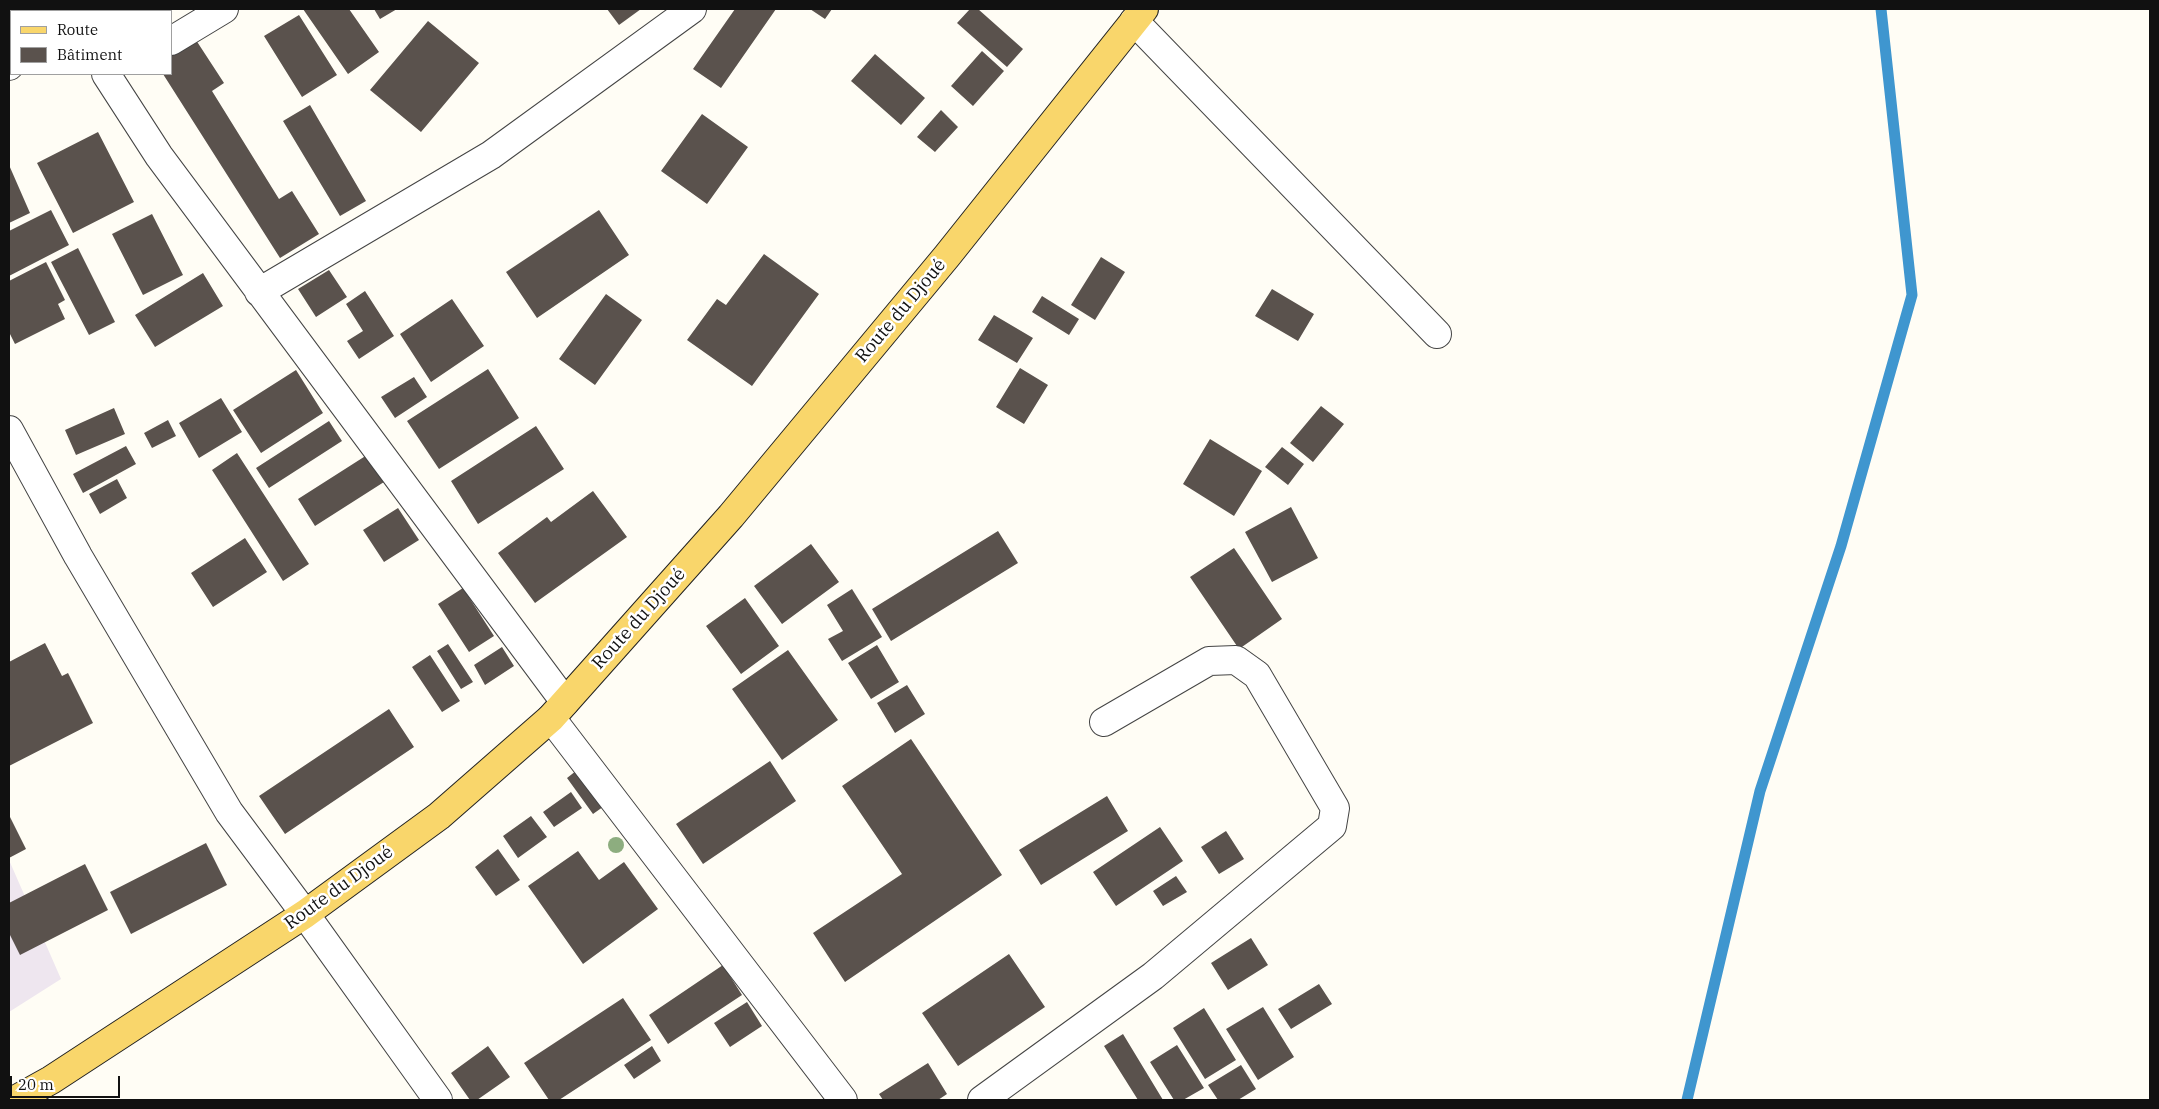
<!DOCTYPE html>
<meta charset="utf-8">
<style>
body{margin:0}
#map{position:relative;width:2159px;height:1109px;overflow:hidden;background:#fffdf5;font-family:"IBM Plex Serif",serif}
canvas{display:block}
.frame{position:absolute;inset:0;border:10px solid #111;pointer-events:none}
.legend{position:absolute;left:10px;top:10px;width:162px;height:65px;box-sizing:border-box;background:#fff;border:1px solid #a0a0a0;margin:0;padding:6px 9px;list-style:none;font-size:15px;color:#111}
.legend li{display:flex;align-items:center;gap:10px;height:25px}
.legend b{width:25px;border:1px solid #a0a0a0}
.scale{position:absolute;left:10px;top:1076px;width:110px;height:22px;box-sizing:border-box;border:2px solid #111;border-top:0;padding-left:6px;font-size:15px;line-height:18px;white-space:nowrap;color:#111;-webkit-text-stroke:4px #fff;paint-order:stroke}
</style>
<div id="map">
<canvas width="2159" height="1109"></canvas>
<div class="frame"></div>
<ul class="legend">
<li><b style="height:6px;background:#f9d66b"></b>Route</li>
<li><b style="height:14px;background:#5a524d"></b>Bâtiment</li>
</ul>
<div class="scale">20 m</div>
</div>
<script>
const c = document.querySelector('canvas').getContext('2d');
c.lineJoin = 'round';
function fillPath(path, color) { c.fillStyle = color; c.fill(path, 'evenodd'); }
function stroke(path, color, width, dash) { c.strokeStyle = color; c.lineWidth = width; c.lineCap = dash ? 'butt' : 'round'; c.setLineDash(dash || []); c.stroke(path); }
function write(font, color, halo, rows, align = 'center') {
  c.font = font + ' "IBM Plex Serif",serif'; c.lineWidth = 5; c.setLineDash([]); c.textBaseline = 'middle'; c.strokeStyle = halo; c.fillStyle = color; for (const [text, x, y, turn = 0] of rows) {
    c.save(); c.translate(x, y); c.rotate((+turn || 0) * Math.PI / 180); c.textAlign = isNaN(turn) ? turn : align; if (halo) c.strokeText(text, 0, 0); c.fillText(text, 0, 0); c.restore();
  }
}
fillPath(new Path2D(`
 M9,860L61,979L9,1012Z`), '#eee6ef');
stroke(new Path2D(`
 M1687,1100L1760,791L1841,546L1912,295L1881,9`), '#3f96cf', 11);
fillPath(new Path2D(`
 M9,9H28L29,11H11V43L9,44Z
 M303,9H349L379,52L348,74Z
 M374,9H397L380,19Z
 M607,9H641L619,25Z
 M735,9H776L721,88L693,69Z
 M810,9H832L825,19Z
 M970,9H978L1023,49L1007,67L957,23Z
 M299,15L337,75L302,97L264,36Z
 M428,21L479,63L421,132L370,90Z
 M194,37L224,83L212,91L279,199L292,191L319,234L280,258L163,74H171V51Z
 M982,51L1004,71L973,106L951,86Z
 M875,54L925,98L901,125L851,81Z
 M310,105L366,201L340,216L283,121Z
 M941,110L958,127L935,152L917,137Z
 M702,114L748,147L707,204L661,171Z
 M98,132L134,202L73,233L37,163Z
 M9,165L30,213L9,223Z
 M51,210L69,245L9,276V231Z
 M599,210L629,255L537,318L506,272Z
 M152,214L183,275L143,295L112,234Z
 M78,248L115,322L89,335L51,262Z
 M764,254L819,294L752,386L687,340L717,299L726,305Z
 M1101,257L1125,272L1095,320L1071,305Z
 M46,262L65,300L58,304L65,319L15,344L9,332V281Z
 M329,270L347,297L316,317L298,289Z
 M203,273L223,306L155,347L135,315Z
 M1272,289L1314,314L1298,341L1255,316Z
 M365,291L394,336L359,359L347,341L363,331L346,304Z
 M606,294L642,320L595,385L559,359Z
 M1042,296L1079,319L1069,335L1032,312Z
 M452,299L484,346L431,382L400,334Z
 M994,315L1033,338L1017,363L978,340Z
 M1020,368L1048,385L1024,424L996,407Z
 M488,369L519,418L439,469L407,421Z
 M296,370L323,413L261,453L233,410Z
 M414,377L427,397L395,418L381,397Z
 M221,398L242,432L199,458L179,423Z
 M1321,406L1344,424L1313,462L1290,443Z
 M114,408L125,434L76,455L65,430Z
 M168,420L176,436L152,448L144,433Z
 M329,421L342,441L269,488L256,468Z
 M536,426L564,469L478,524L451,481Z
 M1210,439L1262,471L1234,516L1183,484Z
 M126,446L136,464L83,493L73,474Z
 M1282,447L1304,464L1288,485L1265,467Z
 M237,453L309,564L283,581L212,470Z
 M367,455L384,482L315,526L298,499Z
 M117,479L127,498L100,514L89,494Z
 M593,491L627,537L535,603L498,553L547,517L551,522Z
 M1291,507L1318,558L1272,582L1245,532Z
 M398,508L419,540L384,562L363,530Z
 M998,531L1018,563L891,641L872,609Z
 M245,538L267,572L213,607L191,573Z
 M811,544L839,582L782,624L754,586Z
 M1234,548L1282,619L1239,649L1190,577Z
 M463,588L494,636L469,652L438,604Z
 M852,589L882,637L842,661L828,639L843,631L827,605Z
 M745,598L779,646L741,674L706,626Z
 M45,643L62,676L68,673L93,723L9,766V662Z
 M448,644L473,682L461,689L437,651Z
 M877,645L899,682L871,699L848,663Z
 M502,647L514,666L485,685L474,665Z
 M788,650L838,720L782,760L732,689Z
 M430,655L460,701L442,712L412,667Z
 M907,685L925,714L895,733L877,703Z
 M389,709L414,747L285,834L259,796Z
 M911,739L1002,875L845,982L813,933L902,874L842,786Z
 M770,761L796,801L703,864L676,824Z
 M581,767L607,804L593,814L567,778Z
 M571,792L582,808L554,827L543,812Z
 M1107,796L1128,831L1041,885L1019,850Z
 M9,815L26,849L9,858Z
 M531,816L547,837L518,858L503,836Z
 M1160,827L1183,861L1116,906L1093,872Z
 M1226,831L1244,859L1219,874L1201,847Z
 M206,843L227,885L131,934L110,892Z
 M498,849L520,880L496,896L475,867Z
 M578,851L599,880L624,862L658,909L583,964L528,886Z
 M85,864L108,910L20,955L9,933V903Z
 M1176,876L1187,892L1163,906L1153,891Z
 M1251,938L1268,965L1228,990L1211,963Z
 M1009,954L1045,1007L958,1066L922,1013Z
 M723,965L742,995L668,1044L649,1015Z
 M1319,984L1332,1004L1291,1029L1278,1009Z
 M623,998L651,1040L559,1100H549L524,1063Z
 M747,1002L762,1026L730,1047L714,1023Z
 M1263,1007L1294,1057L1258,1080L1226,1029Z
 M1204,1008L1236,1060L1205,1079L1173,1028Z
 M1123,1034L1163,1100H1138L1104,1046Z
 M1177,1045L1204,1088L1183,1100H1174L1150,1062Z
 M488,1046L510,1077L477,1100H470L451,1073Z
 M652,1046L661,1061L634,1079L624,1065Z
 M928,1063L947,1094L938,1100H883L879,1094Z
 M1241,1065L1256,1089L1238,1100H1218L1208,1085Z`), '#5a524d');
const minor = new Path2D(`
 M69,9L70,11
 M1134,21L1437,334
 M171,41L224,9
 M9,66L11,64
 M106,74L159,156L565,702
 M259,292L491,155L692,9
 M9,430L78,556L229,812L305,914L438,1100
 M551,718L843,1100
 M982,1100L1153,976L1332,826L1335,808L1257,675L1236,660L1209,661L1104,722`);
const major = new Path2D(`
 M15,1100L51,1080L305,914L439,816L551,718L731,516L947,256L1144,9`);
stroke(minor, '#444', 30);
stroke(major, '#222', 30);
stroke(minor, '#fff', 28);
stroke(major, '#f9d66b', 28);
c.fillStyle = '#8dad7f';
for (const [x, y] of [
 [616,845]
]) { c.beginPath(); c.arc(x, y, 8, 0, 2 * Math.PI); c.fill(); }
write('18px', '#111', '#fff', [
 ["Route du Djoué",901,311,-50],
 ["Route du Djoué",639,619,-48],
 ["Route du Djoué",339,888,-36]
]);
</script>
